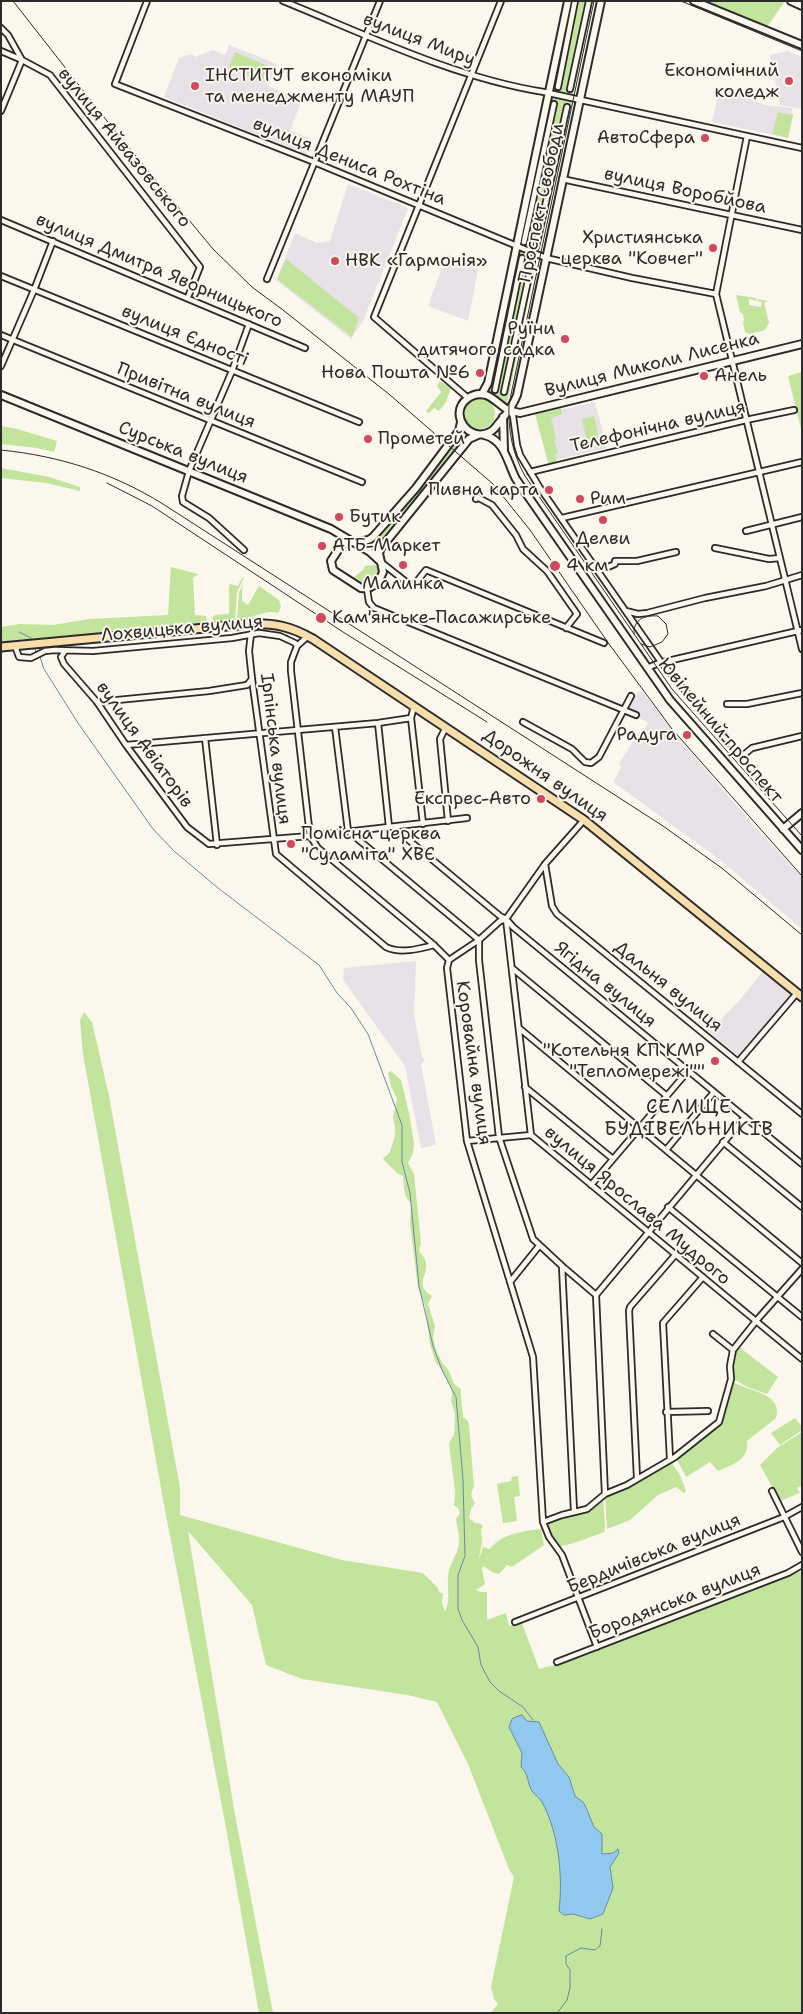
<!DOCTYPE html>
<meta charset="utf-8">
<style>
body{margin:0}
#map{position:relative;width:803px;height:2014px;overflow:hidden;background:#fbf7ec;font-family:"Shantell Sans",sans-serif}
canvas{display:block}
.frame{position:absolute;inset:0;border:2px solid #2b2b2b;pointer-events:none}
</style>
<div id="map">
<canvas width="803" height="2014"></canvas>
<div class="frame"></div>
</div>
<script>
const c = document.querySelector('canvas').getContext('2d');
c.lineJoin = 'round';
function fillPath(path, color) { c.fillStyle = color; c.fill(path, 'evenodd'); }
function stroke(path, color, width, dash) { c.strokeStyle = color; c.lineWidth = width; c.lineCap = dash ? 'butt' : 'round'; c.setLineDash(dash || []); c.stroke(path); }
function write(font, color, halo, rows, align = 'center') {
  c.font = font + ' "Shantell Sans",sans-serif'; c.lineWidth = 4; c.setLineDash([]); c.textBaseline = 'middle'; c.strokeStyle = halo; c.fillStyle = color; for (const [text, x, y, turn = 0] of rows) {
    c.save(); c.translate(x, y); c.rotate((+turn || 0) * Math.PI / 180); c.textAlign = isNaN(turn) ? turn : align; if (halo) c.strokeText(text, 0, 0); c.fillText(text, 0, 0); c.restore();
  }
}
fillPath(new Path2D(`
 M229,45L277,64L268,86L302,100L290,130L313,140L307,155L164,97L179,58L191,54L195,57L213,50L225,55Z
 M788,51L802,57V109L780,105L770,55Z
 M726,88L765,105L792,108L793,115L788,138L712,122L719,91L724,93Z
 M348,184L408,208L363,321L351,339L276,280L295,233L317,243L330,241Z
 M447,254L478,270L468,321L428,306Z
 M595,402L607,448L556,460L543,414Z
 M642,691L671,729L755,827L802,877V929L719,859L613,782L622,766L619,764L639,731L642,733L648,723L627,709L637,693Z
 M416,961L414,1015L422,1057L425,1061L421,1064L436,1145L421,1148L405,1066L343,980L344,968Z
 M763,971L793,995L740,1057L709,1032L738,1002Z`), '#e8e1e8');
fillPath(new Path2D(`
 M571,1H593L573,95L553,90Z
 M706,1H785L767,27Z
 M235,52L268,66L262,81L229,67Z
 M552,96L572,100L539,252L519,244Z
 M778,112L793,115L788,138L772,134Z
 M520,251L537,257L507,404H504L488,391L518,252Z
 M286,259L359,318L352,337L277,279Z
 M736,295L756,298V301L749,299V305L761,307L762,302L757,301V299L768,301L764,303L769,323L765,330L749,334L745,332L743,322L744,320L743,314L740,312Z
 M802,372V433L788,376Z
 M440,381L451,388L446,402L439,411L434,408L429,413L426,411L441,392L437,386Z
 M465 414a15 15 0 1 1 30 0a15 15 0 1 1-30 0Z
 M561,408L562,414L551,418L556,439L554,440L558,453L555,454L557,464L549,466L535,414Z
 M594,416L599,439L587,442L582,419Z
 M1,426L17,429L57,441L54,452L37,448L1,444Z
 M460,434L466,439L378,549L372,544L417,490Z
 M1,468L49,477L80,487V491L46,483L1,478Z
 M376,565L379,573L371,585L363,586L362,582L354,577L363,570L365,566Z
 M171,567L198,574L193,578L195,615L206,616L207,622L1,642V627L20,624L53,625L89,619L168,615Z
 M242,578H244L237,592L235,621L214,622L212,618L215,615L229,614V584L238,586Z
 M245,580L242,588V601L248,605L259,586L279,600L281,607L278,613C266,609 250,619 237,621L239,592Z
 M84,1012L92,1022L109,1096L180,1488V1515L342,1560L423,1573L438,1588L439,1592L443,1594L442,1603L445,1612C451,1598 447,1591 448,1577C448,1565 458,1555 459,1543C460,1536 457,1527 456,1519L460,1513L458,1508L454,1505L455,1491L449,1443L454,1435L455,1414L451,1401L452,1395L451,1387L442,1370L436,1363L430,1344L425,1306L418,1288L410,1223L411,1203C402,1196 405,1186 403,1176L398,1174L383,1159L390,1152L395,1136V1127L393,1117L397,1099L391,1086L388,1073L391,1071L401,1080L409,1113L414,1143L413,1153L408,1163L414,1174L421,1243L419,1250C420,1254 424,1256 425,1260C431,1275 412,1284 432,1296L428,1304L435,1326L433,1337L435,1347L441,1361L449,1371L454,1384L461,1389C460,1398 463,1407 463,1417L468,1421L469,1425L474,1487C470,1493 471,1497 475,1503L471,1509L469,1518L475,1523L481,1524L483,1527L481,1529L482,1541L479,1559L483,1547L490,1549C501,1534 523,1531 541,1529L544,1545L512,1567L507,1565L499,1574L492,1572L483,1566L482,1569L485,1584L476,1590L480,1592H487V1620L506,1613L509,1626L522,1623L539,1669L558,1664L802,1571V2013H491L498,2004L494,1999L491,1987L514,1877L509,1869L468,1764L437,1702L407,1695L302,1679L266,1665L252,1605L188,1531L235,1815L273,2013H259L224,1817L162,1494L83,1054L80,1020ZM539,1722L558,1764L569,1777L575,1796L584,1803L594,1827L602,1834V1854L613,1853L618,1850L619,1853L610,1867L613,1888L603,1914L590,1919L573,1914L564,1915L560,1911C563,1877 559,1833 542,1802C540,1798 535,1795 532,1791C527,1782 530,1775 521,1767L522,1753L509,1727Z
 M739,1347L778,1377L767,1394L747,1387L732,1378C731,1367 731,1355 739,1347Z
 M732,1381C747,1392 784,1392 776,1418L747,1441C749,1460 734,1464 718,1471L710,1462L686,1477L676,1458L720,1423Z
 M795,1418L802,1427V1430L780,1445L771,1433Z
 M802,1432V1485L797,1488L800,1493L780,1501L760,1465L777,1448Z
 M670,1460L680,1475L686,1491L684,1493L676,1487L658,1495L630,1520L607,1529L605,1496Z
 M518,1476L520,1496L514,1497L517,1521L503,1523L497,1484L511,1481L512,1477Z
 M603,1496L605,1527L604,1532L574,1543L558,1547L550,1536L546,1525L547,1523L562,1516L582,1512Z`), '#c3e49d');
const water = new Path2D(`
 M522,1715L527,1721L539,1722L558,1764L569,1777L575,1796L584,1803L594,1827L602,1834V1854L613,1853L618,1849L619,1853L610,1867L613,1888L603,1914L590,1919L573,1914L564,1915L559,1911C563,1877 559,1833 542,1802C540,1798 535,1795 532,1791C527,1783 529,1774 521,1767L522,1753L509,1727L512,1719Z`);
fillPath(water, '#93c9f1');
stroke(water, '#698aa2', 1);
stroke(new Path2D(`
 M19,632L31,638
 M35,649L36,652
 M40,657L44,669L78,723L153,829L174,851L218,888L319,965L337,993L351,1008L368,1034L402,1125V1162L410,1193L419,1286L433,1346L442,1370L456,1397L463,1480L465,1556L458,1575V1609L462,1620L478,1647L481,1665L490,1682L499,1691L523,1707L533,1720
 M557,2013L567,2000L570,1988V1970L566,1964V1956L581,1948L595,1950L600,1946L602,1929`), '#698aa2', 1);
const street = new Path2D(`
 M147,1L115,84L314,162L546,258L632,278L716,294
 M283,1C367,35 455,78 544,92L802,148
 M1,28L8,35L22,60L50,75L200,267L188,297
 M1,51L22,60L1,111
 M558,87L575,1
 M570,89L589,1
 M747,136L716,294L802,649
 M562,179L802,230
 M1,220L305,348
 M524,242L554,104
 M536,247L567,107
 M1,276L359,422
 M267,279L380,1
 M1,335L362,482
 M1,366L34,290L53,241
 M495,390L522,258
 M504,392L532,262
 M468,398L374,317L501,1
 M510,411L513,416L517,445L520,455L540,488L661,662L741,757L752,748L802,736
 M530,472L746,420L794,410
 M476,499L477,497L492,505L516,535L523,549L547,571L577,614L566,628
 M562,518L802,462
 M746,531L802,517
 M715,548L769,559L780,558
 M244,550L209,518L183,502L182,496L189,471L232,371L249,324
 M382,563L410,585H414L426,570L604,643
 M595,567H608L615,564V561H637L676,552
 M367,589L369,602L374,608L636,715
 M626,611L638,614L647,613L705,598L766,586L802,575
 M251,634L249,651L252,679L276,854L386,947C400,954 419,949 434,945
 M15,646L19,657L31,658L45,651L55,650L93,651L232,638L259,633L280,636L295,643L297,646
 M297,646L291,662V671L310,836L318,848L434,945L449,960L447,968L467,1141L533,1357L543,1522L549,1537L562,1555L597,1647
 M297,646L308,636
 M65,651L61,657L64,664L97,702L126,745L187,827L209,844L310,836L467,818
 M647,668L659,663L802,630
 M97,702L209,691L247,685L252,679
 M727,704H747L802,693
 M414,706L411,718L423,824
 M523,722L572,749L585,762L591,763L599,757L631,696
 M378,723L389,827
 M335,727L348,831L479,940V960L499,1137L533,1239L562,1266L574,1511
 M446,727L440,739L448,821
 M205,738L217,845
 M126,745L378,723L411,718
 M392,827L398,830L405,837L500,916L506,919L513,927L802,1164
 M545,864L552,906L557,914L802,1114
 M506,919L531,1135L802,1359
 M449,960L479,940L500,921L506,919L545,864L584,820
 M512,968L667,1096
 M519,1028L802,1263
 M738,1062L797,993
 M525,1087L613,1159
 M467,1141L531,1135
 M723,1142L802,1207
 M666,1150L714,1092
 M591,1185L688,1071
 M668,1207L802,1317
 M562,1266L596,1295
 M510,1282L539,1246
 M713,1334L733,1350
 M666,1412L708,1411
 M670,1459L663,1323L703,1277
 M637,1478L629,1311L630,1307L676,1254
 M772,1491L802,1552
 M605,1494L596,1295L745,1117
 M543,1522L562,1515L587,1509L605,1494L627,1485L675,1457L719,1422L731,1379L730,1366L733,1350L756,1321L802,1269
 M515,1622L784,1517L802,1507
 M557,1662L788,1573L802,1565`);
const secondary = new Path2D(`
 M601,1L517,395C513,405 510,410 503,418C498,423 496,429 490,432C469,443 448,414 467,399C472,395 479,393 486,395C494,398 501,406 508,410L520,413L802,344
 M694,1L802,45
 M791,1L802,6
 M482,394L488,383L568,1
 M1,395L331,529L370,552L381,562
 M503,417L504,450
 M461,422L459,431L455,436L416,488L373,537C364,545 353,539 342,544L331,561L333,570L361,588C373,590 379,582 383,572L379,553L381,548L469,439L478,435
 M484,435C505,440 507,462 516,479L670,700L802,850
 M783,829L802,813`);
const primary = new Path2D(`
 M1,647L248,624C275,623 290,626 313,639L584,820L802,997`);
stroke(street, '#2b2b2b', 8);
stroke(secondary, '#2b2b2b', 10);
stroke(primary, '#2b2b2b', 11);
stroke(street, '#fbf7ec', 4.5);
stroke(secondary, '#fbf7ec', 6);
stroke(primary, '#f9ddab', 7);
stroke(new Path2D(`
 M594,1L509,404C508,430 512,453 525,476L672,689L802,836
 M681,1L802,51
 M634,634C633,619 645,615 658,616L666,624L668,634L662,642L650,647L641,644`), '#2b2b2b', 1);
stroke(new Path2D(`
 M13,1L111,126L213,249L252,287L283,310L390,395L493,484L530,530L609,644L672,729L802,876
 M1,450C60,456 113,473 163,504L663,826L723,869L802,935
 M107,483L152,506L343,632L487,722`), '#2b2b2b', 1);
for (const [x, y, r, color] of [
 [789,81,5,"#d1495b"],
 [195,86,5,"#d1495b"],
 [705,138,5,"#d1495b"],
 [713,248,5,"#d1495b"],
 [335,261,5,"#d1495b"],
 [565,339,5,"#d1495b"],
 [480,373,5,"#d1495b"],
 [704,376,5,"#d1495b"],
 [368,439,5,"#d1495b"],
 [549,490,5,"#d1495b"],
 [580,499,5,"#d1495b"],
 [339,517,5,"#d1495b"],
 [603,520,5,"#d1495b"],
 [322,546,5,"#d1495b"],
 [403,565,5,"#d1495b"],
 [555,566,6,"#d1495b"],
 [321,618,6,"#d1495b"],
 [687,735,5,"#d1495b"],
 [541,799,5,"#d1495b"],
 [291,844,5,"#d1495b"],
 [715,1061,5,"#d1495b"]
]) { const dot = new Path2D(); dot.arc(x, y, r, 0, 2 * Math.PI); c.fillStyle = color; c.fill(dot); stroke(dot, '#fbf7ec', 2); }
write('18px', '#2b2b2b', '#fbf7ec', [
 ["вулиця Миру",419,40,21],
 ["вулиця Айвазовського",124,148,51],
 ["вулиця Дениса Рохтіна",349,162,22],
 ["вулиця Воробйова",685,191,12],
 ["Проспект Свободи",542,203,-78],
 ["вулиця Дмитра Яворницького",159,271,23],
 ["вулиця Єдності",185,336,22],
 ["Вулиця Миколи Лисенка",652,365,-14],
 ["Привітна вулиця",186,396,22],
 ["Телефонічна вулиця",658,427,-13],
 ["Сурська вулиця",183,453,22],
 ["Лохвицька вулиця",182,629,-5],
 ["Ювілейний проспект",720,731,50],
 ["вулиця Авіаторів",144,745,54],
 ["Ірпінська вулиця",275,749,83],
 ["Дорожня вулиця",545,776,35],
 ["Ягідна вулиця",605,985,39],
 ["Дальня вулиця",668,987,39],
 ["Коровайна вулиця",473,1063,82],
 ["вулиця Ярослава Мудрого",637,1206,40],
 ["Бердичівська вулиця",654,1554,-22],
 ["Бородянська вулиця",675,1602,-21]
]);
write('18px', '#2b2b2b', '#fbf7ec', [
 ["Економічний",779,71,"right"],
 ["коледж",779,92,"right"],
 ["ІНСТИТУТ економіки",205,76],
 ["та менеджменту МАУП",205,97],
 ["АвтоСфера",695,138,"right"],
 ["Християнська",703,238,"right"],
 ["церква \"Ковчег\"",703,259,"right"],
 ["НВК «Гармонія»",345,261],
 ["Руїни",555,329,"right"],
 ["дитячого садка",555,350,"right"],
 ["Нова Пошта №6",470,373,"right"],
 ["Анель",714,376],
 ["Прометей",378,439],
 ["Пивна карта",539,490,"right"],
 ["Рим",590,499],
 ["Бутик",349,517],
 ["Делви",603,539,"center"],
 ["АТБ-Маркет",332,546],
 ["4 км",566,566],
 ["Малинка",403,584,"center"],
 ["Кам'янське-Пасажирське",332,618],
 ["Радуга",677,735,"right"],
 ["Експрес-Авто",531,799,"right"],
 ["Помісна церква",301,834],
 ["\"Суламіта\" ХВЄ",301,855],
 ["\"Котельня КП КМР",705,1051,"right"],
 ["\"Тепломережi\"\"",705,1072,"right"]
], 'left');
c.letterSpacing = '1px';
write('19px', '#2b2b2b', '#fbf7ec', [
 ["СЕЛИЩЕ",689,1108],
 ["БУДІВЕЛЬНИКІВ",689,1130]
]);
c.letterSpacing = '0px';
</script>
